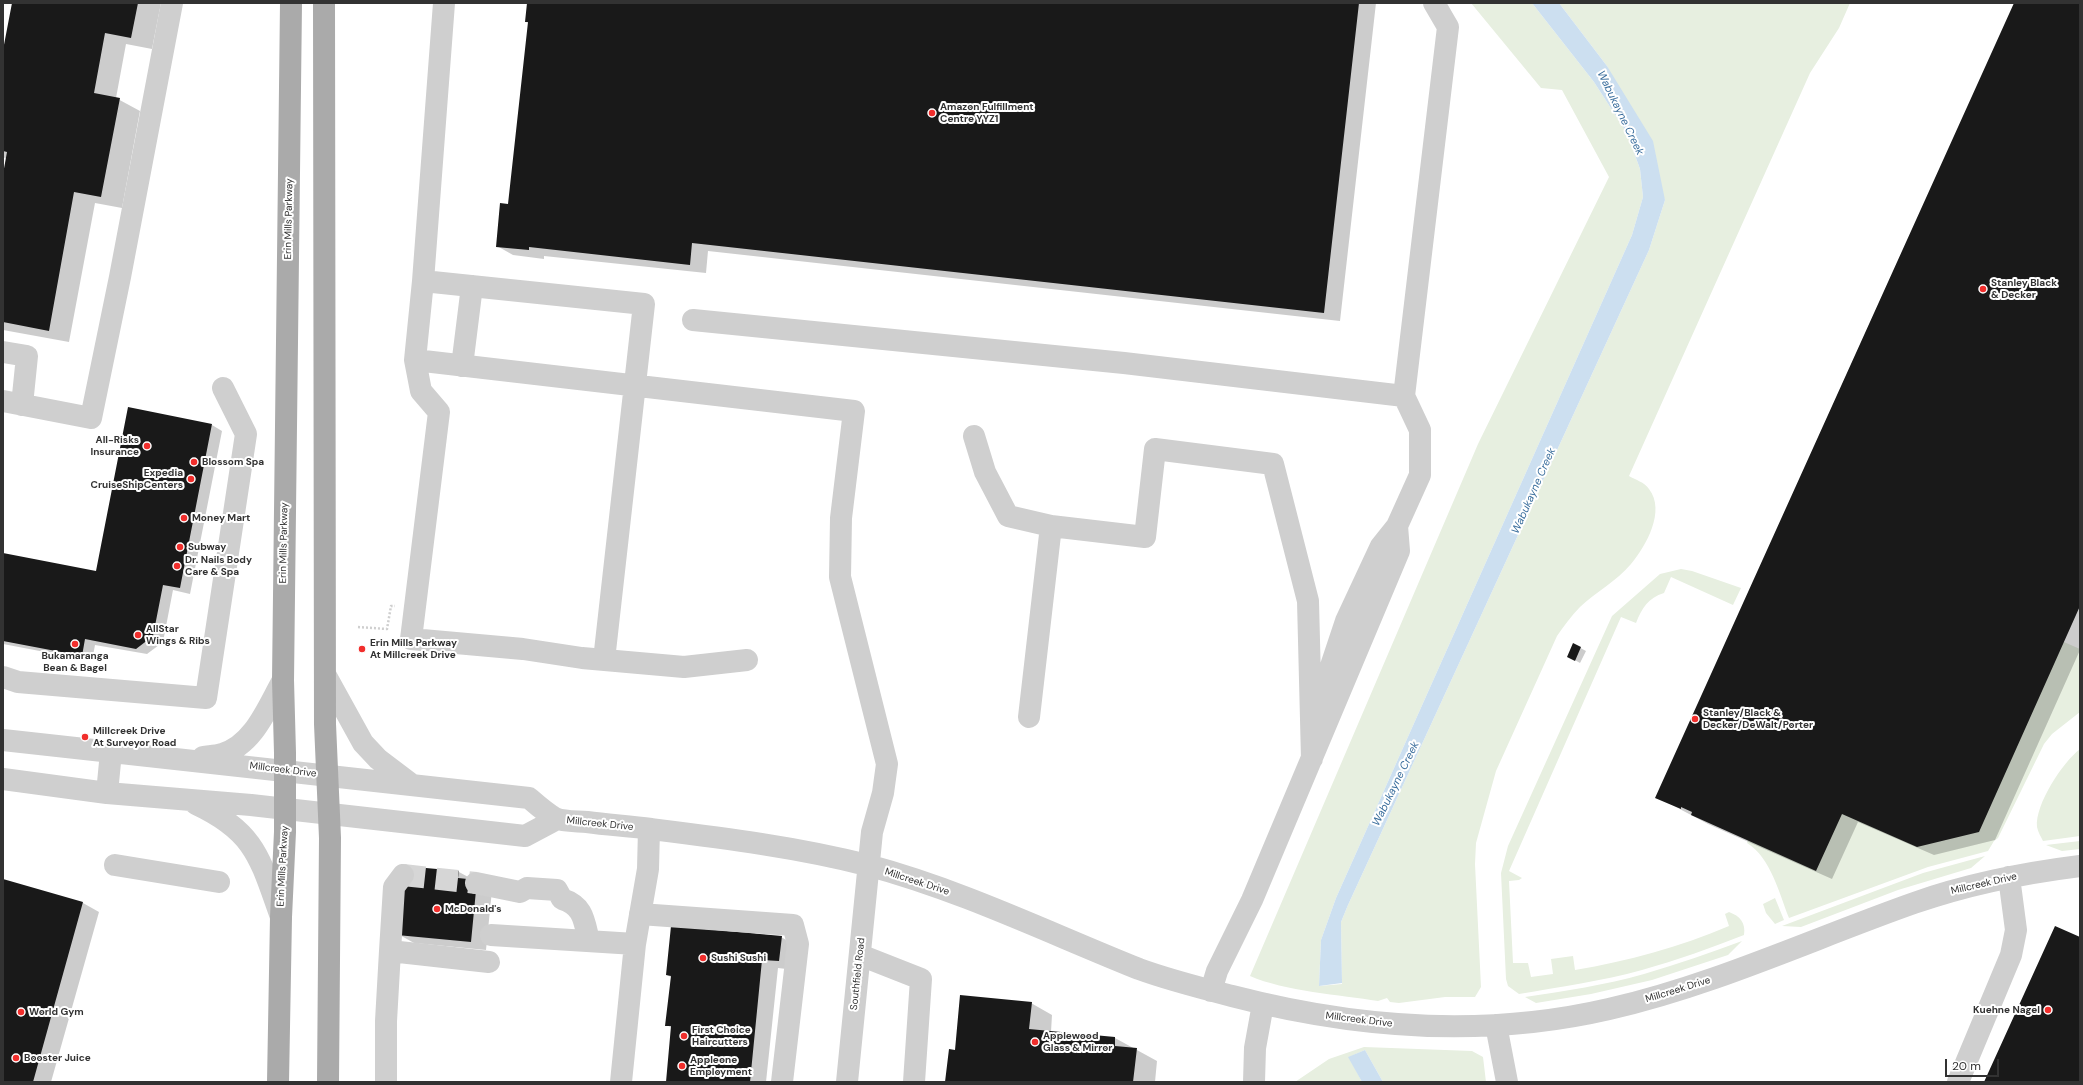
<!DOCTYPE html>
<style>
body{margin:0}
#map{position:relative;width:2083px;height:1085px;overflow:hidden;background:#fff;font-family:"DM Sans",sans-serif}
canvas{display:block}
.frame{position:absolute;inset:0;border:4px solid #323232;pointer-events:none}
.scale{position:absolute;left:1945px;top:1059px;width:54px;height:18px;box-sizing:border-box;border:2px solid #323232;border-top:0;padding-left:5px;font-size:12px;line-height:14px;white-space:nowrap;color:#323232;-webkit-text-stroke:3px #fff;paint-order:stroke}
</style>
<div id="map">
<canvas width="2083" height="1085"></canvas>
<div class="frame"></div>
<div class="scale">20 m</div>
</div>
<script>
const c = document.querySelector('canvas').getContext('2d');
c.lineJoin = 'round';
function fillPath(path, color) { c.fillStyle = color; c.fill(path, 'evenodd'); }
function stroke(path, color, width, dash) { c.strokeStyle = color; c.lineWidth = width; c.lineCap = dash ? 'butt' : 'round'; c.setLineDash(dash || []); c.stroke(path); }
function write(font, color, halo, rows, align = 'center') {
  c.font = font + ' "DM Sans",sans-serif'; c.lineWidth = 4; c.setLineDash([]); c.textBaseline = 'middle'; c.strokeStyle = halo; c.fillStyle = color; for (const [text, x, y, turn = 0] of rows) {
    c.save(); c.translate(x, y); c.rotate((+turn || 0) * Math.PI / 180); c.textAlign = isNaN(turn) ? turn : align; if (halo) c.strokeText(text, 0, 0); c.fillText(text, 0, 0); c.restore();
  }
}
fillPath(new Path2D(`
 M1471,3H1532L1594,82L1627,133L1640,169L1643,197L1632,235L1336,898L1321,940L1319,986L1342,984L1341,922L1348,905L1649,250L1665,200L1607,66L1559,3H1850L1839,28L1810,73L1629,476C1636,480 1644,482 1649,489C1666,511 1646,546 1631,564C1617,581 1596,592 1580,607C1571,616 1564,626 1557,636L1496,771L1476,843L1475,864L1481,987L1475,997H1445L1399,1003L1390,1002L1387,998L1378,1001C1341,995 1284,991 1250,976L1478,444L1609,177L1562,90L1541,88Z
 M1681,569L1692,571L1741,588L1733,605L1671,577L1664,593C1648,598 1642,608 1636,623L1621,617L1509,871L1522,878L1519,880L1509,881L1513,963H1528L1531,977L1553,974L1551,959L1573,956L1575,970C1628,961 1680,947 1729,926L1725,914L1729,912C1740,916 1746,923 1744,935C1711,948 1677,960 1642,970C1602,981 1560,987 1519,994L1508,986L1506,979L1501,873L1508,846L1612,616L1660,574Z
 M2064,642L2080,649V712L2052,734L2044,744L1998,838L1994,841L1988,851L1928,867L1789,918C1779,893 1771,858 1747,843L1748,840L1842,814Z
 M2080,749V836L2043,841C2041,837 2038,832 2037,827C2035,804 2063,762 2080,749Z
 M2080,841V849L2062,851L2046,845Z
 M1985,856L1971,868L1898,890L1801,927L1782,926L1923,873Z
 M1775,898L1784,920L1775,924L1766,913L1763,904Z
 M1742,941L1728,955L1652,980L1591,994L1536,1003L1525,997C1565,991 1605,985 1644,974C1678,964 1710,953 1742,941Z
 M1364,1047L1472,1051L1483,1057L1486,1082H1383L1365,1050L1349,1057L1362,1082H1295L1329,1059Z`), '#e7efe0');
fillPath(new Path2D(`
 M1532,3H1559L1607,66L1653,141L1665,200L1649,250L1348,905L1341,922L1342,983L1319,986L1321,940L1336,898L1632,235L1643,197L1640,169L1627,133L1594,82Z
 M1365,1050L1383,1082H1362L1348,1057Z`), '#ccdff0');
fillPath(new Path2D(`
 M13,3H161L152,49L126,44L116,98L140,111L122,208L95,203L69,342L3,330V179L7,159L3,157V55Z
 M528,3H1376L1340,321L708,251L706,273L544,256V259L513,255L497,246L509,205L529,23L526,22Z
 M2015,3H2080V650L1995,840L1934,855L1858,822L1832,879L1708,824L1657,797Z
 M212,425L222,431L190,594L173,590L163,642L147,654L95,645L92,661L3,644V554L97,572Z
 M1573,644L1586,651L1580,663L1573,659Z
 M459,872L492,890L486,950L414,943L398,934Z
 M3,880L83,903L99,912L51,1082H3Z
 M744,927L758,935L781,937L797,946L795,970L778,968L766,1082H667L672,1028L667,1025L671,977L667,975Z
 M1031,1003L1052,1015L1051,1032L1115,1038L1157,1061L1155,1082H946L956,1051Z`), '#0003');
fillPath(new Path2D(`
 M12,3H138L131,38L105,33L94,93L120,98L101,197L74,192L49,331L3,322V174L7,152L3,151V50Z
 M527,3H1359L1324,313L692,243L690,265L529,247V250L496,247L500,203L508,204L528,22H525Z
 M2014,3H2080V606L1979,832L1917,847L1842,814L1816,871L1691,815L1692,812L1681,807V809L1655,798Z
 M128,407L212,424L180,588L163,585L153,636L136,649L85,639L82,656L3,641V553L96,571Z
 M1573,643L1581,647L1575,661L1567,657Z
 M404,866L459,871L458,878L477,880L471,942L397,935Z
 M3,879L83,902L33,1082H3Z
 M671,926L782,936L779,961L762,960L750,1082H666L671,1026H665L671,976L666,975Z
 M2055,926L2080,937V1082H1984Z
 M960,995L1032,1002L1029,1029L1115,1037V1046L1137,1048L1133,1082H945L949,1049L955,1050Z`), '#191919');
stroke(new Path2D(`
 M403,875L476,883`), '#d6d6d6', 22, [22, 11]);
stroke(new Path2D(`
 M358,627L387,629L391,606H395`), '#cfcfcf', 2.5, [2, 2]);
stroke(new Path2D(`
 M423,281L644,304L604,660
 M693,320L1124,363L1404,396L1448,27L1434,3
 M3,352L27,356L22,405
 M415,360L423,281L444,3
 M462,366L472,286
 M3,401L91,418L120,277L172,3
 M974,436L985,472L1008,516L1051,526L1145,537L1155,449L1273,464L1308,601L1312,759
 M747,660L684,667L582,658L523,649L411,639L439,412L421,391L415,360L854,411L841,518L840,577L887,764L883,793L872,832L847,1082
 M326,676L363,743L378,759L411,784
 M3,677L18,682L206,698L246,434L223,388
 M1319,712L1323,690L1346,621L1381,546L1397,526L1420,475V430L1404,396
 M1029,717L1051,526
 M3,740L529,798C537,805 546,813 555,818C564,822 577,821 587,822C608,825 630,826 651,829C723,838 796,847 867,865C961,890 1049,933 1139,969C1169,980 1201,988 1232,996C1355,1028 1484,1038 1609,1009C1714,985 1812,939 1914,903C1968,884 2024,873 2080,866
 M203,757C209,756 216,756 222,754C254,745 268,706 283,680
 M3,779L107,793L251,805L525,836L557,819
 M107,793L111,752
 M196,804C256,832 260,859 281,917
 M115,865L219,882
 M476,883L520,892L527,888L557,890L562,899C584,906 584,921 589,941
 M640,914L793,925L798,944L782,1082
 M491,935L635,944
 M390,951L394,887L403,875
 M860,955L921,979L914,1082
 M1211,991L1217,971L1252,900L1399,551L1397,526
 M1496,1025L1507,1082
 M386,1082V1021L390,951L489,962
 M621,1082L635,944L648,869L649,829
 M1254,1082L1255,1048L1263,1004
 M1958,1082L2011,955L2016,930L2009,877`), '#cfcfcf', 22);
stroke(new Path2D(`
 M324,3L325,724L330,838L328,1082
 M278,1082L281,917L285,832V753L283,680L291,3`), '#aaa', 22);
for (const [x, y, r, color] of [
 [932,113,4,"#f12e2c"],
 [1983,289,4,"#f12e2c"],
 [147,446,4,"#f12e2c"],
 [194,462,4,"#f12e2c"],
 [191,479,4,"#f12e2c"],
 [184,518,4,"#f12e2c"],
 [180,547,4,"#f12e2c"],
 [177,566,4,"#f12e2c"],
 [138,635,4,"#f12e2c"],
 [75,644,4,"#f12e2c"],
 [362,649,4,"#f12e2c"],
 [1695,719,4,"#f12e2c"],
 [85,737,4,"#f12e2c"],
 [437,909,4,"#f12e2c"],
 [703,958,4,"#f12e2c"],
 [2048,1010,4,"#f12e2c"],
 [21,1012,4,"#f12e2c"],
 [684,1036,4,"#f12e2c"],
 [1035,1042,4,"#f12e2c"],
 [16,1058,4,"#f12e2c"],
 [682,1066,4,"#f12e2c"]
]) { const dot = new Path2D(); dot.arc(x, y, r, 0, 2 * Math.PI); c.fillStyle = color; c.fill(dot); stroke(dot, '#fff', 1.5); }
write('bold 10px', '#323232', '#fff', [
 ["Amazon Fulfillment",940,107],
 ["Centre YYZ1",940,119],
 ["Stanley Black",1991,283],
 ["& Decker",1991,295],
 ["All-Risks",139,440,"right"],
 ["Insurance",139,452,"right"],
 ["Blossom Spa",202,462],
 ["Expedia",183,473,"right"],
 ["CruiseShipCenters",183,485,"right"],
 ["Money Mart",192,518],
 ["Subway",188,547],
 ["Dr. Nails Body",185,560],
 ["Care & Spa",185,572],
 ["AllStar",146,629],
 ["Wings & Ribs",146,641],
 ["Erin Mills Parkway",370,643],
 ["At Millcreek Drive",370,655],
 ["Bukamaranga",75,656,"center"],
 ["Bean & Bagel",75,668,"center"],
 ["Stanley/Black &",1703,713],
 ["Decker/DeWalt/Porter",1703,725],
 ["Millcreek Drive",93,731],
 ["At Surveyor Road",93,743],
 ["McDonald's",445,909],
 ["Sushi Sushi",711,958],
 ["Kuehne Nagel",2040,1010,"right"],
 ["World Gym",29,1012],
 ["First Choice",692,1030],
 ["Haircutters",692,1042],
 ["Applewood",1043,1036],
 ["Glass & Mirror",1043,1048],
 ["Booster Juice",24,1058],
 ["Appleone",690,1060],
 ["Employment",690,1072]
], 'left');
write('10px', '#323232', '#fff', [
 ["Erin Mills Parkway",289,219,-89],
 ["Erin Mills Parkway",284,543,-89],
 ["Millcreek Drive",283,770,7],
 ["Millcreek Drive",600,824,6],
 ["Erin Mills Parkway",283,866,-87],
 ["Millcreek Drive",917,882,18],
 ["Millcreek Drive",1984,884,-13],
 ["Southfield Road",858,974,-84],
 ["Millcreek Drive",1678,990,-17],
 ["Millcreek Drive",1359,1020,7]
]);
write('italic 11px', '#396d9c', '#fff', [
 ["Wabukayne Creek",1620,113,64],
 ["Wabukayne Creek",1534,491,-66],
 ["Wabukayne Creek",1396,784,-64]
]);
</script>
